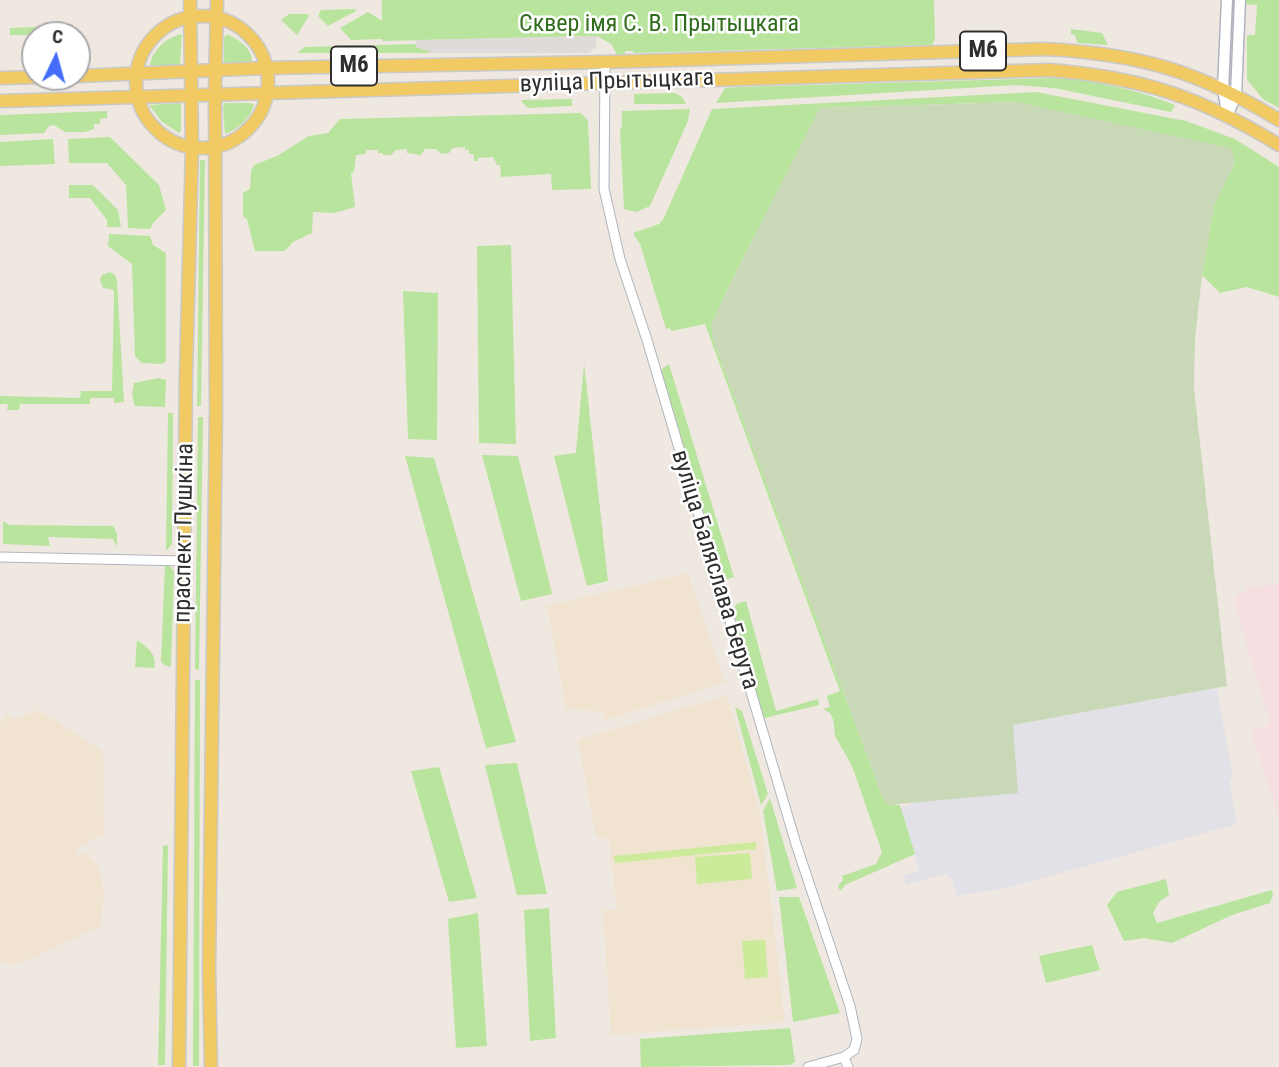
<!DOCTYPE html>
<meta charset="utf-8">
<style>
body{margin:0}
#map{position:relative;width:1279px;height:1067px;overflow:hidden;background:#efe8e1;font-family:"Roboto Condensed",sans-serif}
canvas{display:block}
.north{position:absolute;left:21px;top:21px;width:70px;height:70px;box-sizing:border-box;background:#fff;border:2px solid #ababab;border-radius:50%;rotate:5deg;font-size:19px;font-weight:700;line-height:28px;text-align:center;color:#2e2e2e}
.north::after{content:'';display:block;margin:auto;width:24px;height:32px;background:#436dfa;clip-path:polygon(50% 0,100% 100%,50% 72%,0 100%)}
</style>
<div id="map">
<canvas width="1279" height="1067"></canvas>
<div class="north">С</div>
</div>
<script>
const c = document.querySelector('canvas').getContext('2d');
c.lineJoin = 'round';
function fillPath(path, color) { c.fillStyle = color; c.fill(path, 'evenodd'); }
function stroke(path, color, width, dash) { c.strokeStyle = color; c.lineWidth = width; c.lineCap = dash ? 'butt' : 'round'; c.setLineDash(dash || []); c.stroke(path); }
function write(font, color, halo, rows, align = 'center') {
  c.font = font + ' "Roboto Condensed",sans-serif'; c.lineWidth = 5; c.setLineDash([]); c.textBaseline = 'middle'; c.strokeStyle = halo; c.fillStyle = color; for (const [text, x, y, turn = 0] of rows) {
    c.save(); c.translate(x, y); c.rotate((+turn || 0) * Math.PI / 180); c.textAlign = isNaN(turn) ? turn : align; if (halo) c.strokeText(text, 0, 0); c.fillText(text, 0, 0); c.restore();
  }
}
fillPath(new Path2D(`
 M1217,688L1233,778L1229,779L1237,824L1007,888L957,896L952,880L945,874L906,885L904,875L919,871L901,808L911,804L1013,725Z`), '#e3e1e8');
fillPath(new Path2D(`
 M688,573L725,682L606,720L603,712L566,709L547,606Z
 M727,695L760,812L785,1022L611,1035L603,910H617L609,839L596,837L578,740Z
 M38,710L103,751L104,833L73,851L81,856L82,853H90V860L98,864L104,890L101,926L19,964L0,963V724L8,714L15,719Z`), '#f0e4d1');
fillPath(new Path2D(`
 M1279,584V813H1277L1251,730L1270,724L1236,610L1235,597L1246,591V587Z`), '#f5dfe1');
fillPath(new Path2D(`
 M382,0H934L935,38L932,45L633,53V51H625V54H617L611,44L597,36L382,41V39L351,40L340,28L368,12L382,21Z
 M1245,0H1279V108L1263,99L1247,80V35H1255L1257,5L1245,4Z
 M355,9L356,11L328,26L318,16L321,10Z
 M289,14H308L309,16L297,35L281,20Z
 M55,26V35H10V28Z
 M1071,29L1102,33L1108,45L1077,43L1075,35L1071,34Z
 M182,34L180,65H150C153,50 166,37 182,34Z
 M227,34C238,39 253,49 252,62H224V38Z
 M416,44V47L429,51V53H297L305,47Z
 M1052,78C1095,80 1135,89 1175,105L1171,112L1054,88L1016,85L716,103L725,88L737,87Z
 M1036,92L1186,121L1235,139L1279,167V297L1247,287L1220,293L1202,275L1214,205L1235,162L1017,102L820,108L730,284L712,323V336L882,796L888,804L900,805L915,854L845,885L840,891L838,886L843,880L842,876L876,864L882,852L852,766L835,736L833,719L830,713L823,709L830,707L827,696L840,691L705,324L671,331L670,328L666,329L640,244L633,233L659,224L664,218L712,109Z
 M675,93L682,97L686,104H634V94Z
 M572,99V106L528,108L522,102V100Z
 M181,103V131L179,133L161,121L149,105Z
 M225,103H250L254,105C250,119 238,129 225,134L223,107Z
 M690,109L688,121L650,206L636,212L624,209L620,131L622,125V111Z
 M107,111V118L100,119V124H94V129L85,132H65L54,125L49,126L44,133L0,135V115Z
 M581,113L588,121L591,189L552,190L551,174L501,177L500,165H497L493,157L478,158V161H474L473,154H469V150H465V147L453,148L449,153L441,154L436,149H425L421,155L407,153V149L396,150L391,155H383V153H378V150H366V154L356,155L354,172L351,173L355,207L334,213L313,212L312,233L293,242L285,251H255L247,219L243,216V193L250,189L251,171L254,165L277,156L309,136L328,133L340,119Z
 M110,137L159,185L166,210L154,222L150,229L128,228L126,185L107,163H69L68,139Z
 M53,139L55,164L0,166V142Z
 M200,160H205L201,406H197Z
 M69,185H93L118,210L121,227H107V220L90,198H69Z
 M109,234L150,236L153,245L166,253V361L162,364L142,363L135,356L132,264L108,246Z
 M511,245L516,444L479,443L477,246Z
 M110,272L115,275L117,281L124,402L114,403V398H90V404H20L19,410H7L8,404H0V396L80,398L81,391H112L114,290L103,288L100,280L102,275Z
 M403,291L438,293L437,440L408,439Z
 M584,363L608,581L587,586L554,456L576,453Z
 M669,364L734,577L728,579L723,577L662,380L661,370Z
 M159,378L166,380L165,407L135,406L132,395L134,383Z
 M168,413H173L172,544L166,551Z
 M198,417H203L199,670L195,669Z
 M482,455L518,456L552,594L521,601Z
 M405,456L434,458L516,742L486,748Z
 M3,521L9,525L113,526L117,533V547L113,539L48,537L50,546L3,544Z
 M165,565L171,567L174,572L171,667L164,665L161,661Z
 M746,601L776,711L818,699L819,705L765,718L761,714L733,609L737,604Z
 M137,640C147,647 158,655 154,668L135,667Z
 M195,680H200L199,1066H193Z
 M735,707L742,711L768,794L761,805Z
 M517,763L547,894L517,895L485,765Z
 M439,767L477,898L449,902L411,771Z
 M770,798L797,888L777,891L763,811Z
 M168,845L165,1065H158L163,846Z
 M1166,879L1169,895L1159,902L1153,913L1157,923L1272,890L1273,894L1270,903L1232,915L1172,943L1144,938L1124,941L1107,905L1117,892Z
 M779,897H799L840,1013L793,1022Z
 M549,908L556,1038L530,1041L524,910Z
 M478,913L487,1046L456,1048L448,919Z
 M1092,945L1100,970L1046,983L1039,956Z
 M790,1028L795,1062L790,1065L641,1067L640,1039Z`), '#b9e49e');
fillPath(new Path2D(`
 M1017,102L1231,148L1235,162L1214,206L1202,275L1195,339L1194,389L1227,686L1013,725L1018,793L888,805L882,796L712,336V323L730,284L820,108Z`), '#c9d9b8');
fillPath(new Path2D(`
 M756,842V849L615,863L614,856Z
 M750,853L752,879L697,884L695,857Z
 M765,940L768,977L745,979L742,941Z`), '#cceb9a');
fillPath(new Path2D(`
 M597,36L596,47L589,53H429V51L416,47L415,40Z`), '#dfdbd8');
const tertiary = new Path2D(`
 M605,62L604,189L620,259L647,340L796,844L850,1006L857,1039L854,1050L844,1057L848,1067
 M0,557L185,561
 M808,1067L844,1057`);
const secondary = new Path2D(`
 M1227,0L1223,89L1227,112
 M1228,114L1236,95L1240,0`);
const primary = new Path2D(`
 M136 82a66 66 0 1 1 132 0a66 66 0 1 1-132 0Z
 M77,76L266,68L605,62L1046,49C1140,54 1198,71 1279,120
 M0,78L45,77
 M0,101L1049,70C1140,77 1201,97 1279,145
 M179,1067L186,373L192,148L190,0
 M211,1067L209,968L216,411L215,93L217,0`);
stroke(tertiary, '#b1b4be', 11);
stroke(secondary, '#b1b4be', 13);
stroke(primary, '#c9c9c9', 15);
stroke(tertiary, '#fff', 9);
stroke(secondary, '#fff', 10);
stroke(primary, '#f1ca64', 12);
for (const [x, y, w] of [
 [983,51,46],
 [354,66,46]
]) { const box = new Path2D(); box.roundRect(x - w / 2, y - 19.5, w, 39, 5); c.fillStyle = '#fff'; c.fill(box); stroke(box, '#2e2e2e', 2); }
write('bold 23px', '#2e2e2e', null, [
 ["М6",983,51],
 ["М6",354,66]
]);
write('24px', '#306d1c', '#fff', [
 ["Сквер імя С. В. Прытыцкага",659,25]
]);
write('24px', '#2e2e2e', '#fff', [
 ["вуліца Прытыцкага",617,82,-2],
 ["праспект Пушкіна",185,533,-89],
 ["вуліца Баляслава Берута",714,570,73]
]);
</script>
